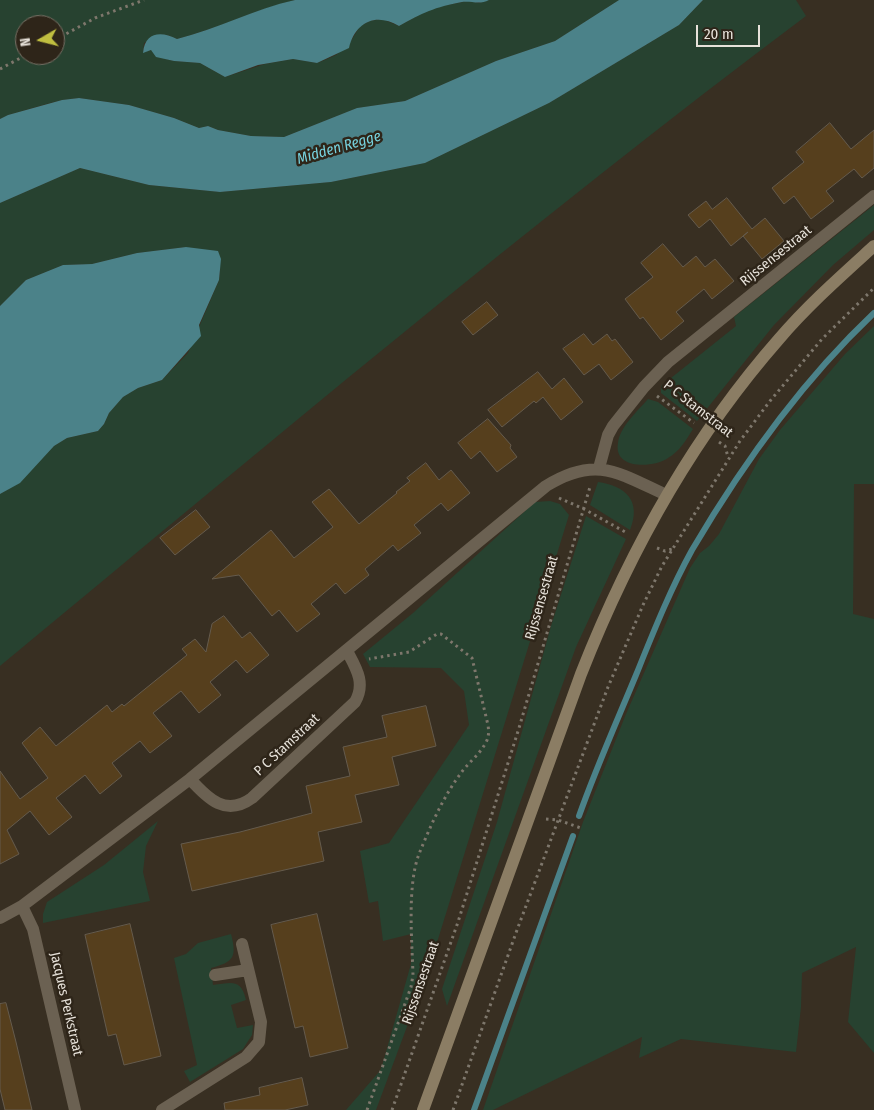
<!DOCTYPE html>
<style>
body{margin:0}
#map{position:relative;width:874px;height:1110px;overflow:hidden;background:#382f22;font-family:"Fira Sans Condensed",sans-serif}
canvas{display:block}
.north{position:absolute;left:15px;top:15px;width:50px;height:50px;box-sizing:border-box;background:#2e2519;border:1px solid #787166;border-radius:50%;rotate:262deg;font-size:14px;font-weight:700;line-height:20px;text-align:center;color:#e7e2da}
.north::after{content:'';display:block;margin:auto;width:18px;height:22px;background:#c0be40;clip-path:polygon(50% 0,100% 100%,50% 72%,0 100%)}
.scale{position:absolute;left:696px;top:25px;width:64px;height:22px;box-sizing:border-box;border:2px solid #e7e2da;border-top:0;padding-left:6px;font-size:15px;line-height:18px;white-space:nowrap;color:#e7e2da;-webkit-text-stroke:4px #2e2519;paint-order:stroke}
</style>
<div id="map">
<canvas width="874" height="1110"></canvas>
<div class="north">N</div>
<div class="scale">20 m</div>
</div>
<script>
const c = document.querySelector('canvas').getContext('2d');
c.lineJoin = 'round';
function fillPath(path, color) { c.fillStyle = color; c.fill(path, 'evenodd'); }
function stroke(path, color, width, dash) { c.strokeStyle = color; c.lineWidth = width; c.lineCap = dash ? 'butt' : 'round'; c.setLineDash(dash || []); c.stroke(path); }
function write(font, color, halo, rows, align = 'center') {
  c.font = font + ' "Fira Sans Condensed",sans-serif'; c.lineWidth = 5; c.setLineDash([]); c.textBaseline = 'middle'; c.strokeStyle = halo; c.fillStyle = color; for (const [text, x, y, turn = 0] of rows) {
    c.save(); c.translate(x, y); c.rotate((+turn || 0) * Math.PI / 180); c.textAlign = isNaN(turn) ? turn : align; if (halo) c.strokeText(text, 0, 0); c.fillText(text, 0, 0); c.restore();
  }
}
fillPath(new Path2D(`
 M0,0H295C254,10 217,29 177,39C162,31 158,35 144,43L143,52L151,50L166,59L174,61L200,63L225,77L265,64L293,59L317,63L325,60L336,55L351,41L360,26L370,21L382,19L399,26L432,8L468,1L479,3L489,0H619L555,41L496,61L405,101L357,108L284,137L251,136L218,130L208,126L199,128L174,118L129,105L79,98L62,100L50,103L8,115L0,119ZM25,25H55V55H25Z
 M703,0H796L806,16C530,223 266,446 0,666V494L20,482L54,446L67,438L98,431L104,424L109,413L123,397L138,388L162,380L188,353L219,280L220,270L186,247L137,253L92,264L63,265L26,280L0,306V203L80,168L149,185L220,192L331,182L425,163L549,103L679,25Z
 M874,205V230L833,265L774,325L697,421L661,393V386L736,326L734,317Z
 M874,326V484H854L853,614L874,619V1053L848,1022L856,947L802,973L801,1007L796,1052L681,1039L639,1058L642,1037L493,1110H483L583,822L626,714L690,568L700,553L709,546L719,534L759,459L780,430L845,354Z
 M648,399L658,402L693,429C686,440 680,451 668,458C654,468 613,470 618,443C620,426 638,411 648,399Z
 M598,482C625,486 642,500 630,530L590,505Z
 M550,501L560,504L569,515L431,962L376,1110H346L379,1072L382,1066L411,964V934L383,941L378,901L369,903L360,851L389,843L469,725L464,691L441,668L370,667L363,654L413,613L535,502Z
 M586,516L626,539L576,647L447,1006L442,989L497,822L551,626Z
 M158,821L146,846L143,872L150,901L43,923V914L47,902L104,865Z
 M231,934C237,957 234,962 211,968L213,985C231,983 241,978 246,1000L231,1005L237,1028L253,1025L252,1035L243,1049L190,1082L184,1071L197,1065L174,958L186,954L198,943Z`), '#274230');
fillPath(new Path2D(`
 M295,0H489C480,5 472,1 462,2C435,7 422,13 399,26C376,12 355,22 349,48L317,63L293,59L258,65L225,77L200,63L174,61L156,57L151,50L143,53C145,32 161,31 177,39C217,29 254,9 295,0Z
 M619,0H703L679,25L549,103L425,163L331,182L220,192L149,185L80,168L0,203V119L8,115L62,100L79,98L129,105L174,118L199,128L208,126L218,130L251,136L284,137L357,108L405,101L496,61L555,41Z
 M186,247L218,251L221,259L219,280L199,325L201,336L162,380L138,388L123,397L109,413L104,424L98,431L67,438L54,446L20,483L0,494V306L26,280L63,265L92,264L137,253Z`), '#4b8289');
stroke(new Path2D(`
 M579,816C596,768 617,721 636,675C653,633 670,590 692,550C742,465 802,381 874,313
 M474,1110L573,836`), '#4b8289', 6);
const building = new Path2D(`
 M830,123L851,149L874,130V168L862,178L854,169L826,191L834,201L811,219L794,196L784,204L772,188L804,162L796,152Z
 M727,198L752,229L765,218L784,241L762,259L743,236L748,232L731,246L710,219L699,228L688,215L706,201L712,209Z
 M663,244L683,267L696,256L705,267L715,259L734,281L712,299L704,289L676,312L684,321L661,340L643,317L640,319L625,299L653,277L641,263Z
 M487,302L498,315L473,335L462,322Z
 M584,334L593,345L607,334L612,341L615,339L633,362L611,380L599,364L584,375L563,349Z
 M538,372L552,389L564,378L583,402L561,420L543,397L536,403L534,401L502,427L488,410Z
 M488,419L511,445L510,448L517,457L497,472L480,451L471,459L458,443Z
 M426,463L439,480L451,470L470,493L448,511L441,503L414,525L421,533L398,551L393,545L365,569L369,575L345,594L336,583L311,604L320,614L297,632L279,610L272,616L239,575L212,579L271,530L294,558L333,527L312,502L329,489L359,524L397,493L396,492L410,481L407,478Z
 M196,510L210,527L175,555L160,538Z
 M224,616L242,638L250,632L269,655L247,673L236,660L210,682L221,695L199,713L181,691L153,713L172,736L150,753L140,741L112,763L122,776L100,794L85,775L56,798L72,817L49,835L30,811L7,830L19,854L0,864V771L20,799L48,778L22,743L40,727L56,746L107,705L112,712L122,704L124,706L187,655L182,649L195,639L206,652L212,624Z
 M426,706L436,746L392,757L399,785L355,795L362,822L318,832L324,861L192,891L181,844L240,832L312,813L306,786L350,776L343,747L387,737L382,716Z
 M317,914L348,1048L310,1057L303,1026L295,1028L271,925Z
 M130,924L161,1056L124,1065L116,1034L108,1036L85,935Z
 M6,1003L16,1042L32,1110H5L0,1089V1004Z
 M302,1078L308,1105L285,1110H225L224,1103L260,1095L259,1088Z`);
fillPath(building, '#563f1d');
stroke(building, '#655b4d', 1);
stroke(new Path2D(`
 M55,40L95,18L144,0
 M0,69L26,55
 M657,396L694,423
 M719,442L725,446L728,457
 M559,498L584,509L627,533
 M657,548L665,551L672,549
 M546,819L558,820L581,828
 M367,1110L411,987L413,975C412,941 407,885 419,854C430,827 443,797 461,773C468,763 479,755 485,744C489,738 489,732 488,725L472,658L441,634H437L409,652L369,659
 M392,1110L458,922L519,728L590,487
 M453,1110L517,930L608,687L643,605L662,566L740,441L770,401L822,339L874,288`), '#7e776c', 3, [2.5, 4]);
stroke(new Path2D(`
 M599,468L608,435L613,426L644,387L668,362L874,196
 M190,779C208,799 226,817 252,798L355,702C366,683 356,668 347,651
 M22,906L33,929L75,1110
 M0,918L22,906L190,779L546,486C596,455 619,473 666,495
 M215,975L248,970
 M162,1110L246,1057L259,1042L261,1022L242,944`), '#6b6152', 12);
stroke(new Path2D(`
 M423,1110L581,674C629,552 692,438 779,339C808,305 841,276 874,246`), '#8b7d64', 12);
write('14px', '#e7e2da', '#2e2519', [
 ["Rijssensestraat",776,256,-39],
 ["P C Stamstraat",698,409,38],
 ["Rijssensestraat",542,598,-74],
 ["P C Stamstraat",287,745,-43],
 ["Rijssensestraat",421,983,-71],
 ["Jacques Perkstraat",66,1004,77]
]);
write('italic 15px', '#77d3df', '#2e2519', [
 ["Midden Regge",339,148,-16]
]);
</script>
